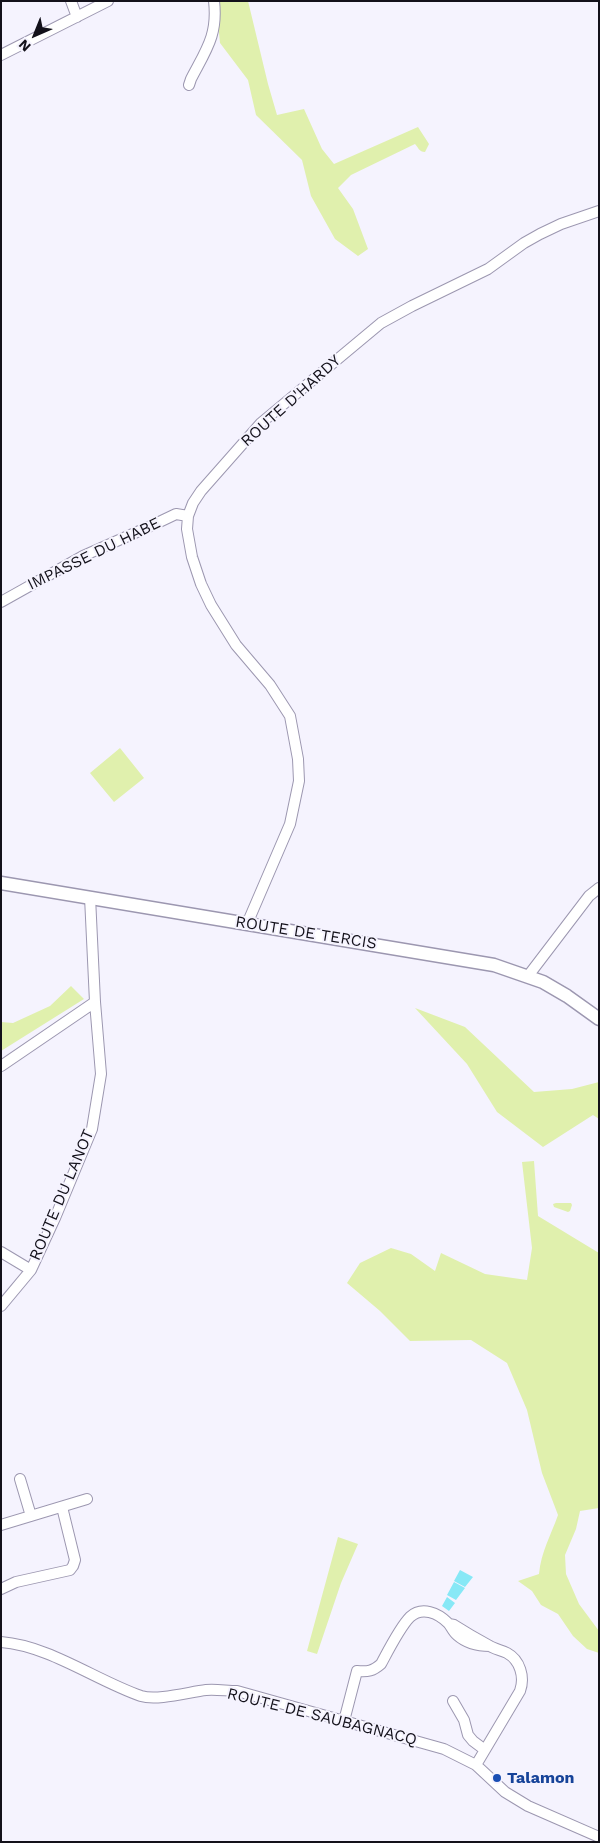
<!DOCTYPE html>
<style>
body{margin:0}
#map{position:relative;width:600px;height:1843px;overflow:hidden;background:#f5f3fe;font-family:"Work Sans",sans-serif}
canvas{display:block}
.frame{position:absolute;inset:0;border:2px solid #13111a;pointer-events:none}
.north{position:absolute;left:10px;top:10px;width:50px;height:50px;-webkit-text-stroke:4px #f5f3fe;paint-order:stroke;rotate:224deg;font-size:14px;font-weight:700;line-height:20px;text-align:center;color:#13111a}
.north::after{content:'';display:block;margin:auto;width:18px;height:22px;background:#13111a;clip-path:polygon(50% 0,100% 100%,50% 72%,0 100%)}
</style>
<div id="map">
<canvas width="600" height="1843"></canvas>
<div class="frame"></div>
<div class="north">N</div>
</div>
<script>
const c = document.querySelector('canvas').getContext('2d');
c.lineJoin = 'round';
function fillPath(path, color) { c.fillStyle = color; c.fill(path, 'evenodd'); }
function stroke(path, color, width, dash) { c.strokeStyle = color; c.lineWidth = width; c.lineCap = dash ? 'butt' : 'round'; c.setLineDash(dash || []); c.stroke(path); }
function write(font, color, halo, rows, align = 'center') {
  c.font = font + ' "Work Sans",sans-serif'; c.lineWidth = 4; c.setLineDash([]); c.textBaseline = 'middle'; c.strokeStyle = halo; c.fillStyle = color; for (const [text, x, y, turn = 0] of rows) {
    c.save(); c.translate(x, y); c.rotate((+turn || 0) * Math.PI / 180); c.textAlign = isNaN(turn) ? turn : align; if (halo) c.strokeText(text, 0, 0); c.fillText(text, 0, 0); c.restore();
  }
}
fillPath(new Path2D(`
 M216,1H248L268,84L277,115L304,109L322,149L334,164L418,127L429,144L425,152C419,152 418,147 415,144L351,175L338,188L353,209L368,249L358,256L335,239L311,196L302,160L256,115L248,80L220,43Z
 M120,748L144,778L114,802L90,773Z
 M71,986L84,999L1,1051V1022L13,1023L50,1006Z
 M415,1008L465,1027L534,1092L572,1089L599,1082V1119L593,1115L543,1147L497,1112L467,1064Z
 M534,1161L538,1216L599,1253V1508L580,1511L576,1529L565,1555L566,1574L579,1604L599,1631V1653L587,1649L573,1636L558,1614L541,1605L532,1591L518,1581L539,1574C541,1552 551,1535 558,1515L542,1473L527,1410L507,1363L471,1340L410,1341L380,1311L347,1283L360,1263L391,1248L411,1254L435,1271L441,1253L485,1274L527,1280L532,1248L522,1162Z
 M556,1203H571L572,1205L570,1211L568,1212L554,1207L553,1204Z
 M338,1537L358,1544L341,1583L317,1654L307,1651Z`), '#e0f0ad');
fillPath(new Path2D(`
 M460,1570L473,1577L465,1587L454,1581Z
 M454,1582L465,1588L456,1600L447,1595Z
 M447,1597L455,1603L449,1611L442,1606Z`), '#87e8f6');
const minor = new Path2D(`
 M71,1L77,17
 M1,55L108,1
 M189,85L191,79C206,50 218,35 214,1
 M1,602L83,556L155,524L176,514L188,516
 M247,924L290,824L299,781L298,759L290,716L270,685L236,645L211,605L201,584L192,557L187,529L188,516L193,503L201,491L261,423L381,323L412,306L488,269L524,243L540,234L561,224L599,211
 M528,976L589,896L599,888
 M1,1066L95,1002
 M1,1252L31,1270
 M1,1306L31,1270L55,1218L92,1129L101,1074L95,1002L90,897
 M20,1479L31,1516
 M1,1525L87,1499
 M1,1589L16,1582L70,1570L73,1566L75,1560L62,1507
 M449,1624L454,1625C465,1632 477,1639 488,1645C494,1649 501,1650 507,1653C520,1660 525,1677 520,1691L476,1765
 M1,1642C50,1646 95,1680 141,1696C157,1701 189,1692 206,1690C216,1689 227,1691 237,1691L444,1749L476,1765L505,1792L528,1806L599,1837
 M453,1701L464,1720L468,1735L473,1741L485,1750
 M344,1721L357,1671C368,1672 373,1671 381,1664C388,1651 400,1627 410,1617C422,1606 438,1613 448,1623C451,1626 453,1632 457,1635C466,1643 479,1646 490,1646`);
const major = new Path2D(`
 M1,883L494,965L543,982L567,996L599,1019`);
stroke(minor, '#9c97b0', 12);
stroke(major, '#9c97b0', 15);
stroke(minor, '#fff', 10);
stroke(major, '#fff', 12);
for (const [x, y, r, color] of [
 [497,1778,5,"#1a4fb4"]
]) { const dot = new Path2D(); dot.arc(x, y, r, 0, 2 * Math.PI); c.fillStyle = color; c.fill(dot); stroke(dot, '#f5f3fe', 2); }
write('16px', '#13111a', '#f5f3fe', [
 ["ROUTE D'HARDY",291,401,-42],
 ["IMPASSE DU HABE",94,554,-26],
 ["ROUTE DE TERCIS",306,933,9],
 ["ROUTE DU LANOT",62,1195,-67],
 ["ROUTE DE SAUBAGNACQ",322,1717,14]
]);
write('bold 16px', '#164399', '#f5f3fe', [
 ["Talamon",507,1778]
], 'left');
</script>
